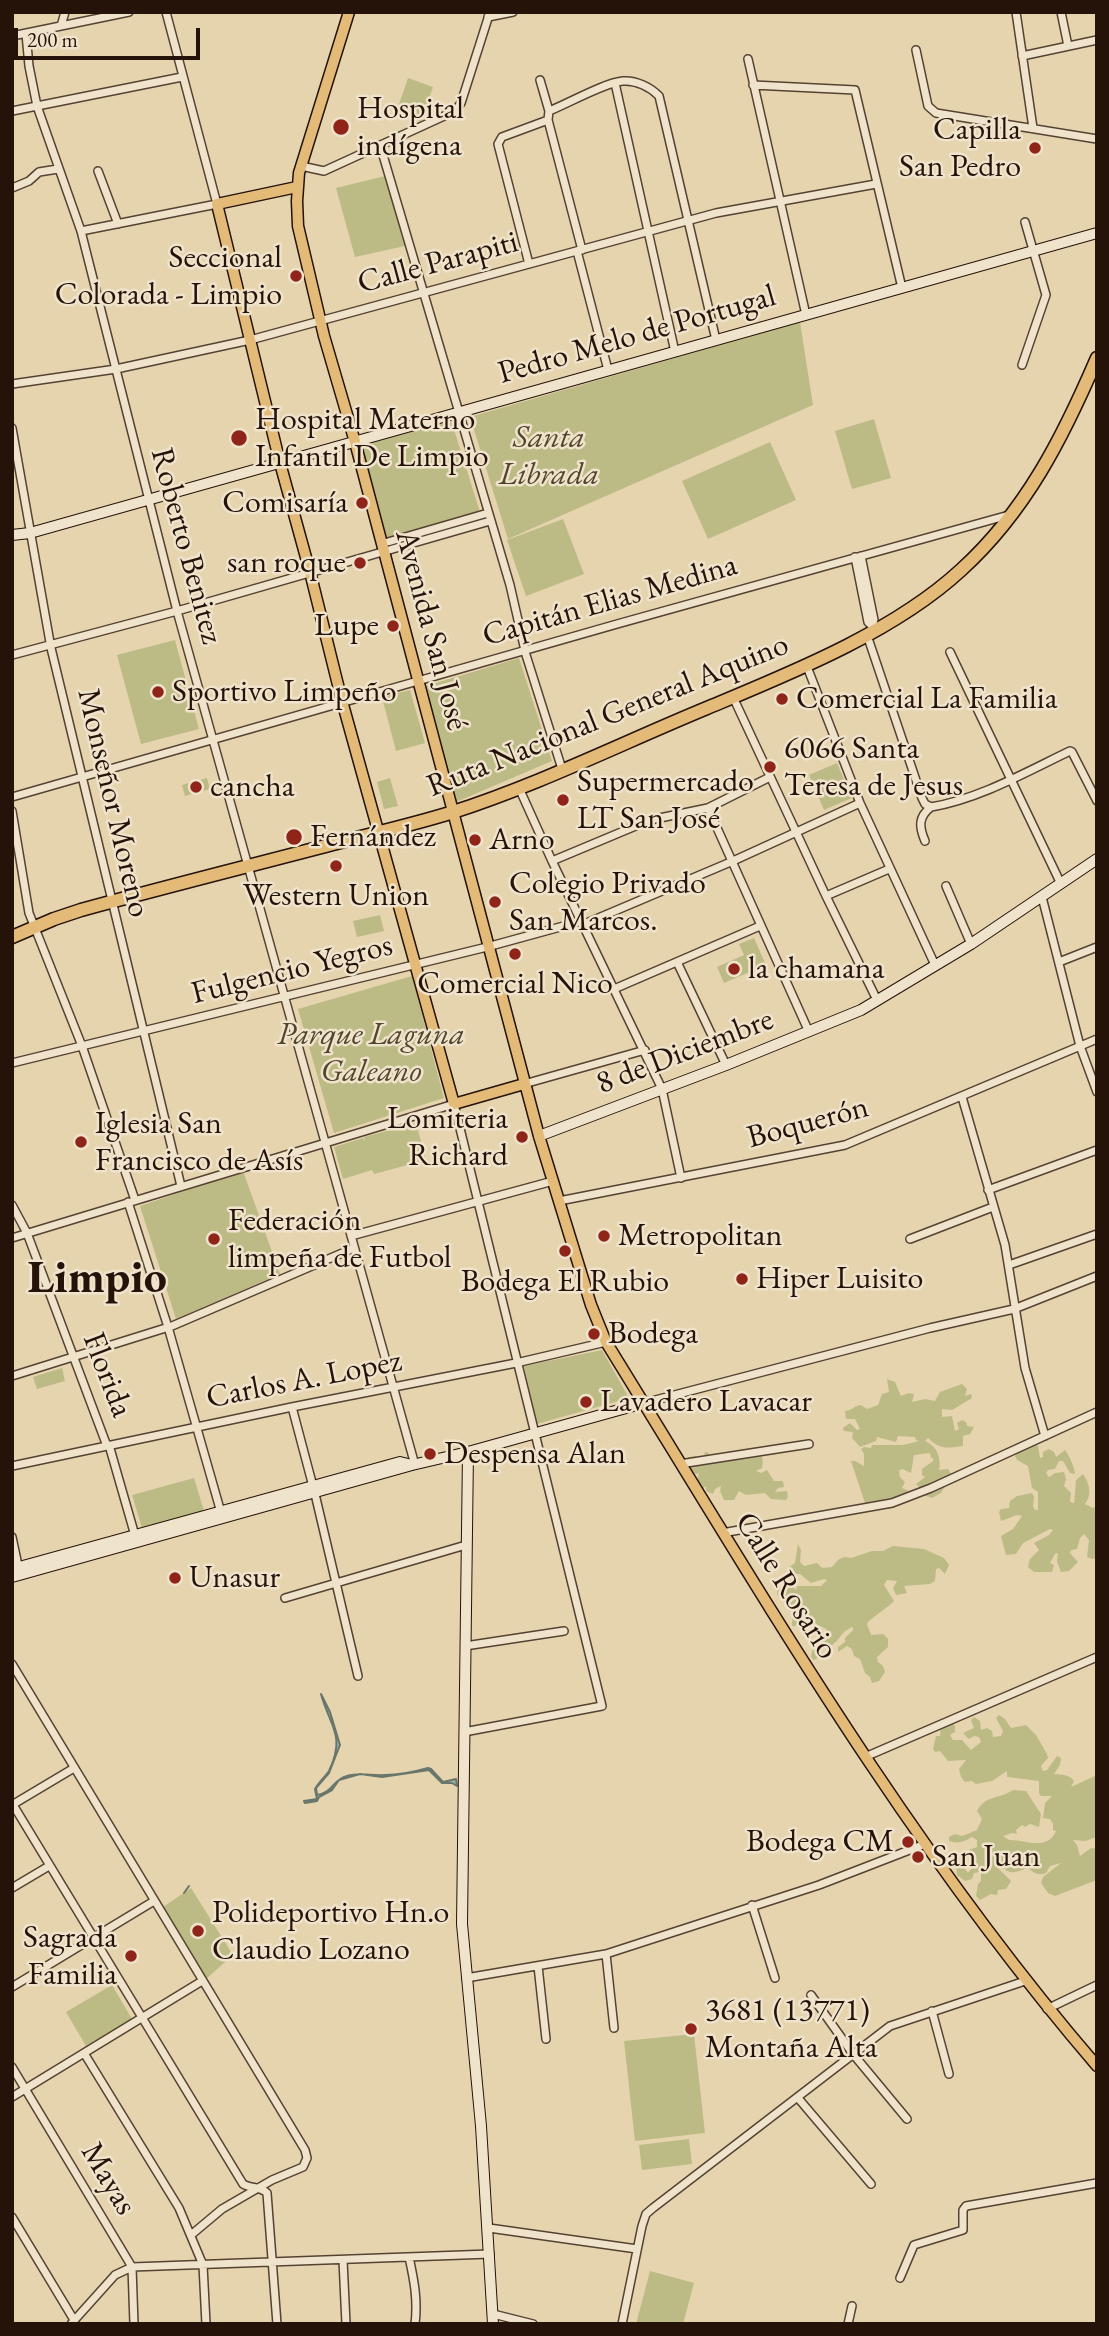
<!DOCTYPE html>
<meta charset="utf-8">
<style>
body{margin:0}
#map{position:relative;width:1109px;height:2336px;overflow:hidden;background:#e6d4af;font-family:"EB Garamond",serif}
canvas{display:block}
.frame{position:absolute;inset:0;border:14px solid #251209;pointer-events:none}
.scale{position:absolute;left:14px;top:28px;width:186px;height:32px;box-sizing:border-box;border:4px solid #251209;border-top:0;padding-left:9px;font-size:21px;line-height:24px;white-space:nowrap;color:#251209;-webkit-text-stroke:5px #efe3cb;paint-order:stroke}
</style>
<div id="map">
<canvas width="1109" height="2336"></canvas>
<div class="frame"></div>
<div class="scale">200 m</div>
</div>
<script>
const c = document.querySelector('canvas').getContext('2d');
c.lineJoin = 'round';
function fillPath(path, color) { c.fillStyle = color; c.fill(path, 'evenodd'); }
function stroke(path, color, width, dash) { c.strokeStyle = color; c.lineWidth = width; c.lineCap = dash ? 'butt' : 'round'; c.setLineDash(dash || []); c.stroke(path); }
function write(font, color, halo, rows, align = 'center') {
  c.font = font + ' "EB Garamond",serif'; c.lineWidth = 5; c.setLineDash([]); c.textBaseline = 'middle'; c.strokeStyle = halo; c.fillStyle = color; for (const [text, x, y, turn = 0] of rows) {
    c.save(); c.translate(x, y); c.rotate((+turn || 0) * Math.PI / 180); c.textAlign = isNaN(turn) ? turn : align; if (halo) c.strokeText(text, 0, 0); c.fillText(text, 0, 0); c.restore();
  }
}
fillPath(new Path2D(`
 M408,78L433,87L421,122L396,113Z
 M385,176L405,246L355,257L336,188Z
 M800,322L813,405L508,539L470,417Z
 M874,419L891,478L852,489L835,431Z
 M451,420L480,512L387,538L362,446Z
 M770,442L796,500L708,539L682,481Z
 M563,519L584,574L526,596L507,540Z
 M175,640L199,729L141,744L117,655Z
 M519,658L552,761L456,802L426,686Z
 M410,690L425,743L396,751L382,697Z
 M837,763L852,798L824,810L809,775Z
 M207,778L210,789L185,796L182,785Z
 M390,778L398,806L384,809L377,782Z
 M380,915L384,931L357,937L353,921Z
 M754,938L766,965L724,983L717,967L744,955L739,944Z
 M412,976L444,1098L334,1133L298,1009Z
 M416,1123L426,1160L374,1174L372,1170L343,1179L334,1147L363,1138L365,1142L364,1137Z
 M243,1171L280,1274L176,1319L140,1206Z
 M602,1350L629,1398L537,1424L524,1366Z
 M62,1368L65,1381L37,1389L33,1377Z
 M887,1379L895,1382L901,1396L909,1393L914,1394L912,1402L925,1399L935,1401L940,1392L962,1384L967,1389L965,1396L971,1394L972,1398L952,1410L942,1409V1417L952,1416L955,1431L959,1429L957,1423L962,1420L966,1422L967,1426L974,1427L970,1434L963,1436V1446C948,1448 940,1450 928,1438L925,1441C936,1445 942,1458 939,1470L948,1469L952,1475L941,1493L932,1498L921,1494V1489L916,1484L925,1477L922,1475V1469L933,1461V1458H931L930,1453L914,1455L911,1473L902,1469L899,1471L900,1477L905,1482L902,1488L909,1491L898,1496C900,1516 879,1507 866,1506L851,1461H855L864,1466V1454L861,1449L864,1447L871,1448L872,1445H903L919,1441L916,1440L915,1437L898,1436L896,1442L877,1437L876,1441L860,1447L852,1438L853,1432L844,1431L843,1428L850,1423L857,1430L860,1429L855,1419H846L845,1411C851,1411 854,1406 861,1405L867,1409L878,1405L882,1394L889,1392Z
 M1035,1443L1038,1446L1040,1458L1043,1457V1452L1049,1449L1054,1452L1056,1457L1065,1450C1070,1457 1074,1466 1075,1474L1070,1473L1063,1461H1059L1055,1469L1048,1470L1046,1473L1049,1477L1055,1473L1064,1472L1066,1479L1064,1486L1071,1493L1070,1502L1074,1503L1076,1480L1083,1474C1090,1484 1092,1495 1085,1504L1093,1508L1097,1506V1558L1092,1559L1087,1557L1089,1540L1084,1534L1080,1538L1077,1549L1071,1550L1070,1553L1078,1562L1069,1571L1061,1572L1057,1562L1058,1553L1055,1554L1050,1563L1054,1565L1052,1572H1034L1028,1567L1030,1559L1039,1550L1034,1543L1049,1535L1053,1530L1050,1529L1023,1543L1016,1554L1006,1555L1001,1536L1013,1529L1022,1516L1017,1515L1001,1521L999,1512L1001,1509L1009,1508L1010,1501L1017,1496L1032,1493L1034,1497L1033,1506L1035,1510H1038V1492L1032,1488L1028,1466L1017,1460L1015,1456L1019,1450Z
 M757,1448C762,1453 764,1462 762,1468L756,1471L761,1473L767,1470L774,1481H783L784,1487L778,1488L775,1492L787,1491L788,1497L786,1500L771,1499L765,1493L746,1495L739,1491L734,1500H724L720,1491L721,1486L715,1489L713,1494L706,1491V1486L702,1489V1485L697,1481L699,1473L696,1474L691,1470V1467L685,1464L688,1457L696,1456L705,1457L704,1453L707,1452L711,1456Z
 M194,1478L204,1511L142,1528L132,1495Z
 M798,1544L801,1550L800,1562L804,1566L817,1563L822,1568L832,1567L839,1559L845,1557L851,1558L872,1551H883L893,1546L924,1549L944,1558L949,1565L945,1574L939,1568L936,1569L935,1581L930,1584L904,1586L907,1593L896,1595L893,1588L897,1581L887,1580L884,1585L894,1601C890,1606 868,1620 867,1624C867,1625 871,1634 871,1635L883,1634L888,1639V1647L877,1657L878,1662L883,1666L885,1672L879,1681L872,1683L870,1677L865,1673L860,1659L854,1656L852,1649L847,1646L838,1652V1647L845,1642V1638L853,1630V1627C840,1631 840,1642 830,1646L825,1643L823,1650L819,1652V1657L814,1660L811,1657C812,1648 818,1639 826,1634V1629L816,1624L810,1616H804L794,1627L792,1625L793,1612L785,1601L777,1595L778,1588L792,1586L796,1590L797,1586H821L827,1580L824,1579L811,1583L800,1574H792L788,1568L795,1563Z
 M999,1715L1005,1719L1011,1728L1026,1725L1036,1735L1047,1754L1048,1758L1041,1766L1043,1771L1047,1770L1057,1756L1061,1758L1060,1765L1054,1774C1062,1775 1069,1774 1074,1781L1071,1787L1097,1775V1837L1085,1841L1073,1840L1077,1845L1080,1856L1091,1848L1097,1849V1880L1055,1896L1048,1893L1041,1883L1043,1877L1061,1863L1050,1866L1046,1873C1038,1876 1034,1873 1028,1868C1018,1871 1009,1877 1001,1865L994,1864L1011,1881L1006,1889L998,1890L997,1895L991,1894L980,1900L976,1896L978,1884L981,1881V1873L979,1872L974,1873L972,1879L965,1881L957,1875L956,1863L958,1861L967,1864L965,1869L968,1873L976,1863L975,1860L971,1862L970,1857L975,1855L969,1850L977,1847V1840L972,1837C964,1842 958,1844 949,1841V1837L955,1834L962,1836L977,1830L982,1819L977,1811C985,1795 1000,1799 1013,1790L1026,1791L1041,1814L1039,1827L1030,1824L1025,1827L1022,1825L1016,1830L1017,1834L1012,1833L1003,1836L1009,1840C1025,1839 1047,1852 1056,1831L1053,1830V1824L1050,1819L1043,1818L1045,1803L1052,1796H1041L1039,1793V1781L1007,1777V1771L992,1781L976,1784L972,1781L965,1782L961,1777L959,1769L966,1760L948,1761L940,1751L935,1752L933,1749L936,1736H940L941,1727L952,1722L955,1726V1732L950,1735L953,1740H962L971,1750L981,1742L979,1737L974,1736L969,1739L963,1733L974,1728L971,1720L974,1717L980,1721L981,1730L987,1728L992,1731L993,1737L1001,1736L1003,1731L996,1718Z
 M191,1888L233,1955L206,1979L163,1907Z
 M112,1985L132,2019L86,2046L66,2012Z
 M694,2034L705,2133L635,2141L624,2041Z
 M689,2139L692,2164L642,2170L639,2145Z
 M650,2271L694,2283L683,2324H636Z`), '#bcbb86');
const water = new Path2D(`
 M321,1694L330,1712L340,1745L329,1773L316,1788L317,1795C334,1792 332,1780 347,1776C360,1772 372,1776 385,1775C399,1775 414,1772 428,1768L431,1769L443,1782L456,1779L457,1786L452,1783H442L429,1770L382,1777L360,1774L339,1780L332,1790L319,1797L317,1801L305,1803L304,1801L317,1799L315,1789C319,1782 325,1777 329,1771C346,1735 330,1727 321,1694Z`);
fillPath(water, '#96b8ae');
stroke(water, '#69766c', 2);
stroke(new Path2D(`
 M184,1893L189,1886`), '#69766c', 2);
const street = new Path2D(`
 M1016,12L1033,128
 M1061,12L1068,46
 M488,17L513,12
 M61,26L65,12
 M26,34L29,66L37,106L81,231L177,611L415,1465
 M12,36L129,12
 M916,50L928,106L936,113L1097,139
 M1022,56L1097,40
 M748,59L806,315
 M540,80L549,111L548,120L582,250
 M615,83L675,352
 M753,85L855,90L902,288
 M12,111L182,77
 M549,111C567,104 606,82 623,81C636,80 650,87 659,96L716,340
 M380,145L510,585L526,655L562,769
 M301,166L324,171L455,111L461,103L490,12
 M98,171L118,224
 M12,188L29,181L39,172L58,169
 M81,231L217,204L166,12
 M577,251L608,370
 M529,264L498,144L502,137L548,120
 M1022,365L1046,295L1025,222
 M12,384L116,369L250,340L716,213L876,184
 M12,428L51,648L181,1186
 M381,544L488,513
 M861,556L874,620L872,626
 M855,557L868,622L872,626
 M867,635L922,798L925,804L931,807C918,817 919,827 925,841
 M950,652L1061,884
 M12,655L177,611L490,521
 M806,664L860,803L935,965
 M733,697L826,896L877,1000
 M519,788L552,861L662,1089L681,1178
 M12,797C344,700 676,607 1009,515
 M931,807C979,799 1026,772 1070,751L1072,752L1097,801
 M708,808L809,1032
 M12,811L29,913L82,1046L135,1200
 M552,861L650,820L708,808L770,777
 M946,886L971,944
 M826,896L889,869
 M1042,897L1080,1046L1097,1092
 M584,924L733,861L860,803
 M677,962L726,1065
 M1059,962L1097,947
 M614,989L760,926
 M12,1063L487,947L582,921
 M524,1084L645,1050
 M962,1097L1005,1245L1025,1368L1045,1436
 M988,1190L1097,1150
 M559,1201L845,1145L1097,1039
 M128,1202L168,1327L222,1516
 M12,1205L27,1233L107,1446
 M351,1236L553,1181
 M12,1238L454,1104L602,1706L464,1732
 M910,1239L993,1207
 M1009,1265L1097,1234
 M12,1376L172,1326L354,1248
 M644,1403L930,1328L1014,1309L1097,1276
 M292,1407L315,1494L358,1676
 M109,1445L134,1532L139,1535
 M680,1464L809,1444
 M12,1466L292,1407L516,1363L606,1342
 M722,1533L892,1503L931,1488L1097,1412
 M12,1537L19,1570
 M285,1598L466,1545
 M465,1646L564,1631
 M12,1664L305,2150L307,2158L303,2167L272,2180L222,2209L191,2235
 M865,1757L1097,1657
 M12,1803L243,2184C251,2189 260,2186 267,2193L277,2324
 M12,1805L74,1768
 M12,1888L49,1866
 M752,1905L775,1978
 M606,1954L614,2028
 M538,1966L546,2039
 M466,1978L606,1954L819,1885L925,1844
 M12,1987L154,1901
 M811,1995L853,2054L907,2119
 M1047,2009L1097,1985
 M932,2011L949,2074
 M84,2053L179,2208L203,2265L206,2324
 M12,2067L132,2267L134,2324
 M12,2097L202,1981
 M798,2098L871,2184
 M12,2217L74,2320
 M489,2228L637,2249
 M409,2257C414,2280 418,2300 415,2324
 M343,2260L346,2324
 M900,2278L914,2245L963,2230V2210L966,2206L1097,2183
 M493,2314L533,2324
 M71,2324L115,2275L132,2267L490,2254
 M622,2324L642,2226L646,2214L653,2208L890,2026L1025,1981
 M848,2324L852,2306`);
const secondary = new Path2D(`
 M12,535L30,533L1097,233
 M539,1136L726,1065L861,1010L971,944L1097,859
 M468,1452L462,1924L481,2126L493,2324
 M12,1569L400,1462L412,1465
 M12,1577L412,1465L468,1452L644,1403`);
const primary = new Path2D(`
 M349,12L299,173L297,201L298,226L324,336L355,442L539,1136L591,1305L606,1342C760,1591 905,1843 1097,2066
 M297,187L217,204L280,463L310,572L342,701L454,1104L524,1084`);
const highway = new Path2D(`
 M12,937L54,919L81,910C165,887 249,866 333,844C371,834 411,825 450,813C538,785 622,743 707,708C791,673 894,632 961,570C1026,511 1063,437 1097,358`);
stroke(street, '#554232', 10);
stroke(secondary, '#251209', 12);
stroke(primary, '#251209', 13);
stroke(highway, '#251209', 15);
stroke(street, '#efe3cb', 7);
stroke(secondary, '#efe3cb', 10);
stroke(primary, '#e3ba78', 10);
stroke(highway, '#e3ba78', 12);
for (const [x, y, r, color] of [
 [341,127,9,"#8f2418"],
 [1035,148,7,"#8f2418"],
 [296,276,7,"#8f2418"],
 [239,438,9,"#8f2418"],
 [362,503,7,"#8f2418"],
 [360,563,7,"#8f2418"],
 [393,626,7,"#8f2418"],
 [158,692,7,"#8f2418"],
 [782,699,7,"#8f2418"],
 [770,767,7,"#8f2418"],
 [196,787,7,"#8f2418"],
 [563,800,7,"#8f2418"],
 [294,837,9,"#8f2418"],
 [475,840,7,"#8f2418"],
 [336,866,7,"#8f2418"],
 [495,902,7,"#8f2418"],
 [515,954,7,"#8f2418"],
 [734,969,7,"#8f2418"],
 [522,1137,7,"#8f2418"],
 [81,1142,7,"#8f2418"],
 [604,1236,7,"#8f2418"],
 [214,1239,7,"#8f2418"],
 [565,1251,7,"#8f2418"],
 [742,1279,7,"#8f2418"],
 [594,1334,7,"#8f2418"],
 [586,1402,7,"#8f2418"],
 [430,1454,7,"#8f2418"],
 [175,1578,7,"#8f2418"],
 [908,1842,7,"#8f2418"],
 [918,1857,7,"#8f2418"],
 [198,1931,7,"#8f2418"],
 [131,1956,7,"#8f2418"],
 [691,2029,7,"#8f2418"]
]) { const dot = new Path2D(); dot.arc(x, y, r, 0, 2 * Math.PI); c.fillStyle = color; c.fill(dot); stroke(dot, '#efe3cb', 2.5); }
write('32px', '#251209', '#efe3cb', [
 ["Hospital",357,109],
 ["indígena",357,146],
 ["Capilla",1021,130,"right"],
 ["San Pedro",1021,167,"right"],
 ["Seccional",282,258,"right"],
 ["Colorada - Limpio",282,295,"right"],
 ["Hospital Materno",255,420],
 ["Infantil De Limpio",255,457],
 ["Comisaría",348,503,"right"],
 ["san roque",346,563,"right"],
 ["Lupe",379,626,"right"],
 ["Sportivo Limpeño",172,692],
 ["Comercial La Familia",796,699],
 ["6066 Santa",784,749],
 ["Teresa de Jesus",784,786],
 ["Supermercado",577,782],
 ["LT San José",577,819],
 ["cancha",210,787],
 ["Fernández",310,837],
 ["Arno",489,840],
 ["Colegio Privado",509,884],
 ["San Marcos.",509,921],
 ["Western Union",336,896,"center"],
 ["la chamana",748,969],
 ["Comercial Nico",515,984,"center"],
 ["Lomiteria",508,1119,"right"],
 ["Richard",508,1156,"right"],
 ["Iglesia San",95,1124],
 ["Francisco de Asís",95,1161],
 ["Federación",228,1221],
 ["limpeña de Futbol",228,1258],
 ["Metropolitan",618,1236],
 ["Hiper Luisito",756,1279],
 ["Bodega El Rubio",565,1282,"center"],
 ["Bodega",608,1334],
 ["Lavadero Lavacar",600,1402],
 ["Despensa Alan",444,1454],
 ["Unasur",189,1578],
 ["Bodega CM",894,1842,"right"],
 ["San Juan",932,1857],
 ["Polideportivo Hn.o",212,1913],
 ["Claudio Lozano",212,1950],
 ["Sagrada",117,1938,"right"],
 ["Familia",117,1975,"right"],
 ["3681 (13771)",705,2011],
 ["Montaña Alta",705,2048]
], 'left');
write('32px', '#251209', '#efe3cb', [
 ["Calle Parapiti",438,263,-15],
 ["Pedro Melo de Portugal",637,335,-16],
 ["Roberto Benitez",186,546,75],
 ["Capitán Elias Medina",610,601,-16],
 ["Avenida San José",431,630,75],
 ["Ruta Nacional General Aquino",608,716,-22],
 ["Monseñor Moreno",113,803,77],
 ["Fulgencio Yegros",292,970,-14],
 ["8 de Diciembre",685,1052,-21],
 ["Boquerón",808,1123,-15],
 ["Florida",107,1375,69],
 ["Carlos A. Lopez",304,1380,-11],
 ["Calle Rosario",786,1586,58],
 ["Mayas",108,2179,59]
]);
write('italic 32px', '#52452e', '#efe3cb', [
 ["Santa",549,438],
 ["Librada",549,475],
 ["Parque Laguna",371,1035],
 ["Galeano",371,1072]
]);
write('bold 46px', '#251209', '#efe3cb', [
 ["Limpio",97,1279]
]);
</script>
